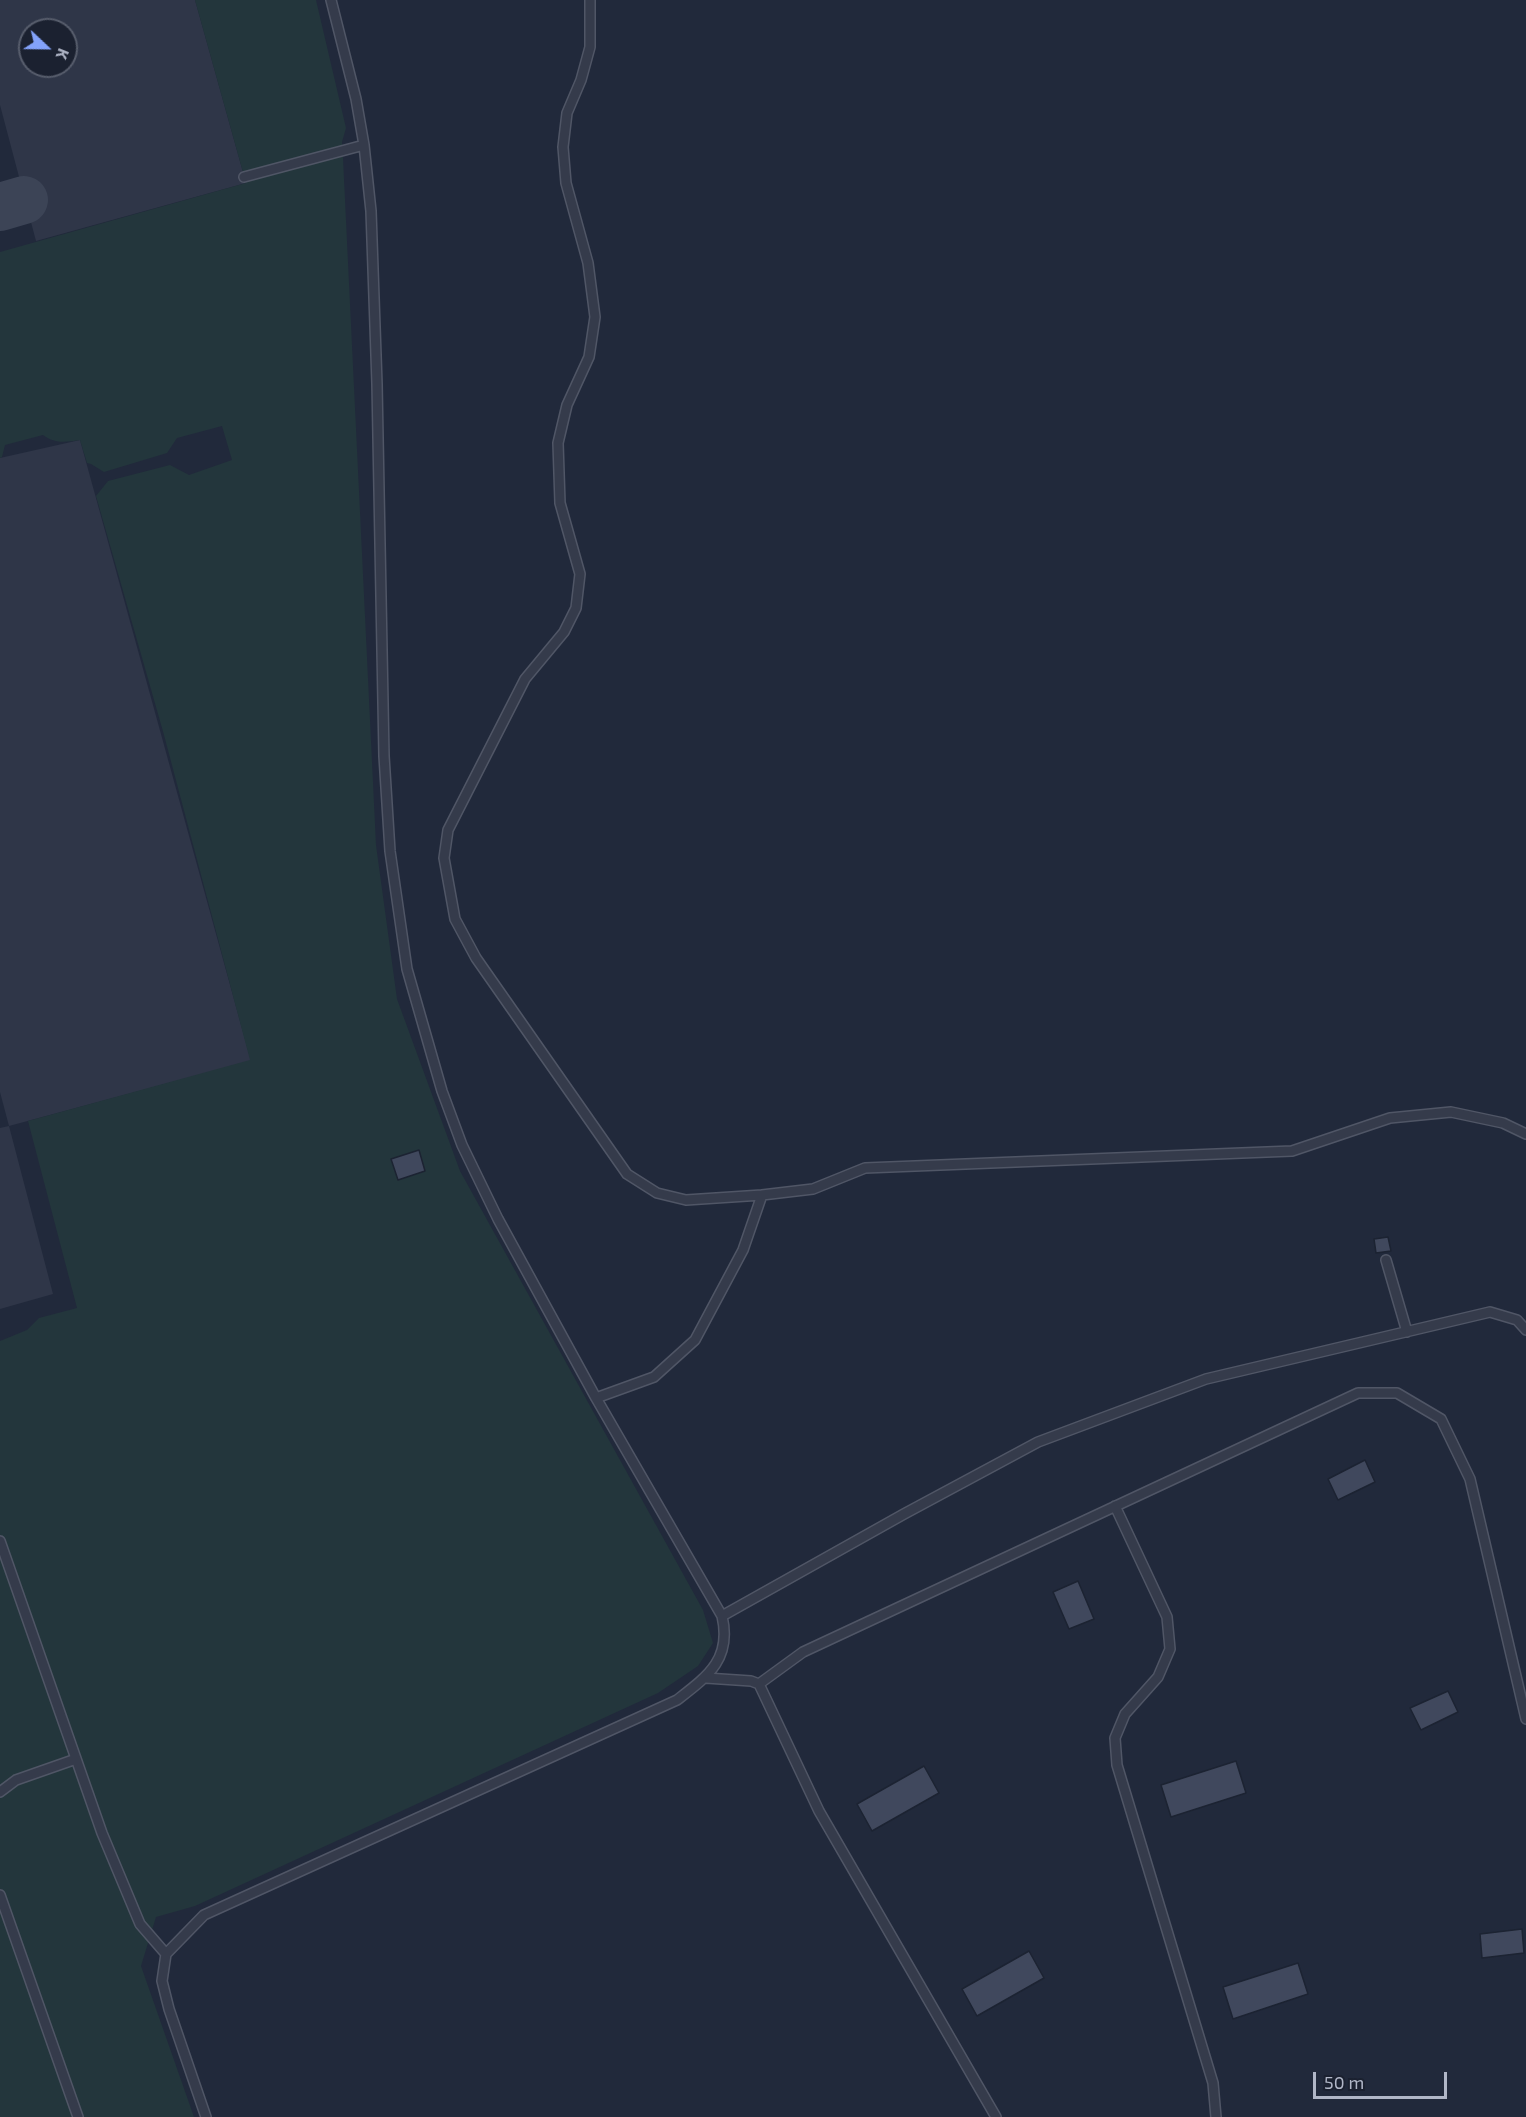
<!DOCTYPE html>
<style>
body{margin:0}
#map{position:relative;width:1526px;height:2117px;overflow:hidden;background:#21293b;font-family:"Exo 2",sans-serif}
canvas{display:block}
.north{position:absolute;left:18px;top:18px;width:60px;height:60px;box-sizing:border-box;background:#1b2130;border:2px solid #575d6c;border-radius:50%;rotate:112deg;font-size:16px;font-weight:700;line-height:24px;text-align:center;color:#b0b6c7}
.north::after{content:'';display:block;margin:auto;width:21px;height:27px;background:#83a2fa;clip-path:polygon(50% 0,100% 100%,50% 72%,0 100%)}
.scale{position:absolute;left:1313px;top:2072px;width:134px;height:27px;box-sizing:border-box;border:3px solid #b0b6c7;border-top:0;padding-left:8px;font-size:18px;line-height:21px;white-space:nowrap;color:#b0b6c7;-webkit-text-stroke:4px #1b2130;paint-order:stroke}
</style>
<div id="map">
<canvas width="1526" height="2117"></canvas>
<div class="north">K</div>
<div class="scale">50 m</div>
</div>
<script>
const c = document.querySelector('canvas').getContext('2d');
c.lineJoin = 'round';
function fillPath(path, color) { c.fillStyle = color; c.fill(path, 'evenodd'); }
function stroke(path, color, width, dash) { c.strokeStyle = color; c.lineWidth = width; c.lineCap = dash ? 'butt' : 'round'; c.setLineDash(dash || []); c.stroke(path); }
fillPath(new Path2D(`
 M0,0H195L246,183L36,241L0,105ZM30,30H66V66H30Z
 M80,440L251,1061L9,1126L53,1294L0,1309V1128L9,1126L0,1092V458Z`), '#2f3648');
fillPath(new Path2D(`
 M195,0H316L346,128L342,142L343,158L376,845L397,999L460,1171L703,1610L713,1643L698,1666L658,1693L195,1906L156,1917L141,1966L194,2117H0V1341L27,1330L39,1318L77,1308L28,1121L250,1060L164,735L96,496L108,481L170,465L189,475L232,460L222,426L177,438L167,453L104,472L91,464L87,463L80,440C66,442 55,444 43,435L5,445L2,457L0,458V252L246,183Z`), '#23363c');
stroke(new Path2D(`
 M0,207L24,200`), '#3c4456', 48);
const building = new Path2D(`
 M419,1150L425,1171L398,1180L391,1159Z
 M1388,1237L1391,1251L1376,1253L1374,1239Z
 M1365,1460L1375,1482L1338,1500L1328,1479Z
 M1078,1581L1094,1619L1069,1629L1053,1592Z
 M1448,1691L1458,1712L1421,1730L1410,1708Z
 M1236,1761L1246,1793L1171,1817L1161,1785Z
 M924,1766L939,1793L872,1831L857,1804Z
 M1522,1929L1524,1953L1482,1958L1480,1934Z
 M1029,1951L1044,1978L977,2016L962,1989Z
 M1298,1963L1308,1994L1233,2019L1223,1987Z`);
fillPath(building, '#40485d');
stroke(building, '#1c2332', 1.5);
const lane = new Path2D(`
 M590,0V47L581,80L567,113L563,147L566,183L588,263L595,317L589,357L567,405L558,443L560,503L580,574L576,608L564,632L525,679L448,830L444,858L455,919L476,958L627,1174L657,1193L686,1200L762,1195
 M244,177L364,145
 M1386,1260L1407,1332
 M596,1398L654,1377L695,1340L743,1250L762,1195L813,1189L865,1168L1292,1151L1390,1118L1451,1112L1503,1123L1526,1134
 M1115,1506L1167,1617L1170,1649L1158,1677L1125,1714L1115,1738L1117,1765L1213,2083L1216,2117
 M0,1541L102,1833L140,1924L166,1954
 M722,1616L904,1514L1038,1442L1206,1379L1490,1312L1517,1320L1526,1330
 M706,1678L751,1681L759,1684L819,1811L996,2117
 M759,1684L803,1652L1358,1393H1397L1441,1419L1470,1479L1526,1719
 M0,1792L16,1780L76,1759
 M0,1895L78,2117
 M206,2117L169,2009L162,1981L166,1954L204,1915L677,1700C708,1676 732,1659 722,1616L596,1398L498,1219L462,1145L442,1091L407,969L390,851L384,756L377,384L371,211L364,145L356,99L331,0`);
stroke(lane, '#505666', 12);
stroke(lane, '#353b4b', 9);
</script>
